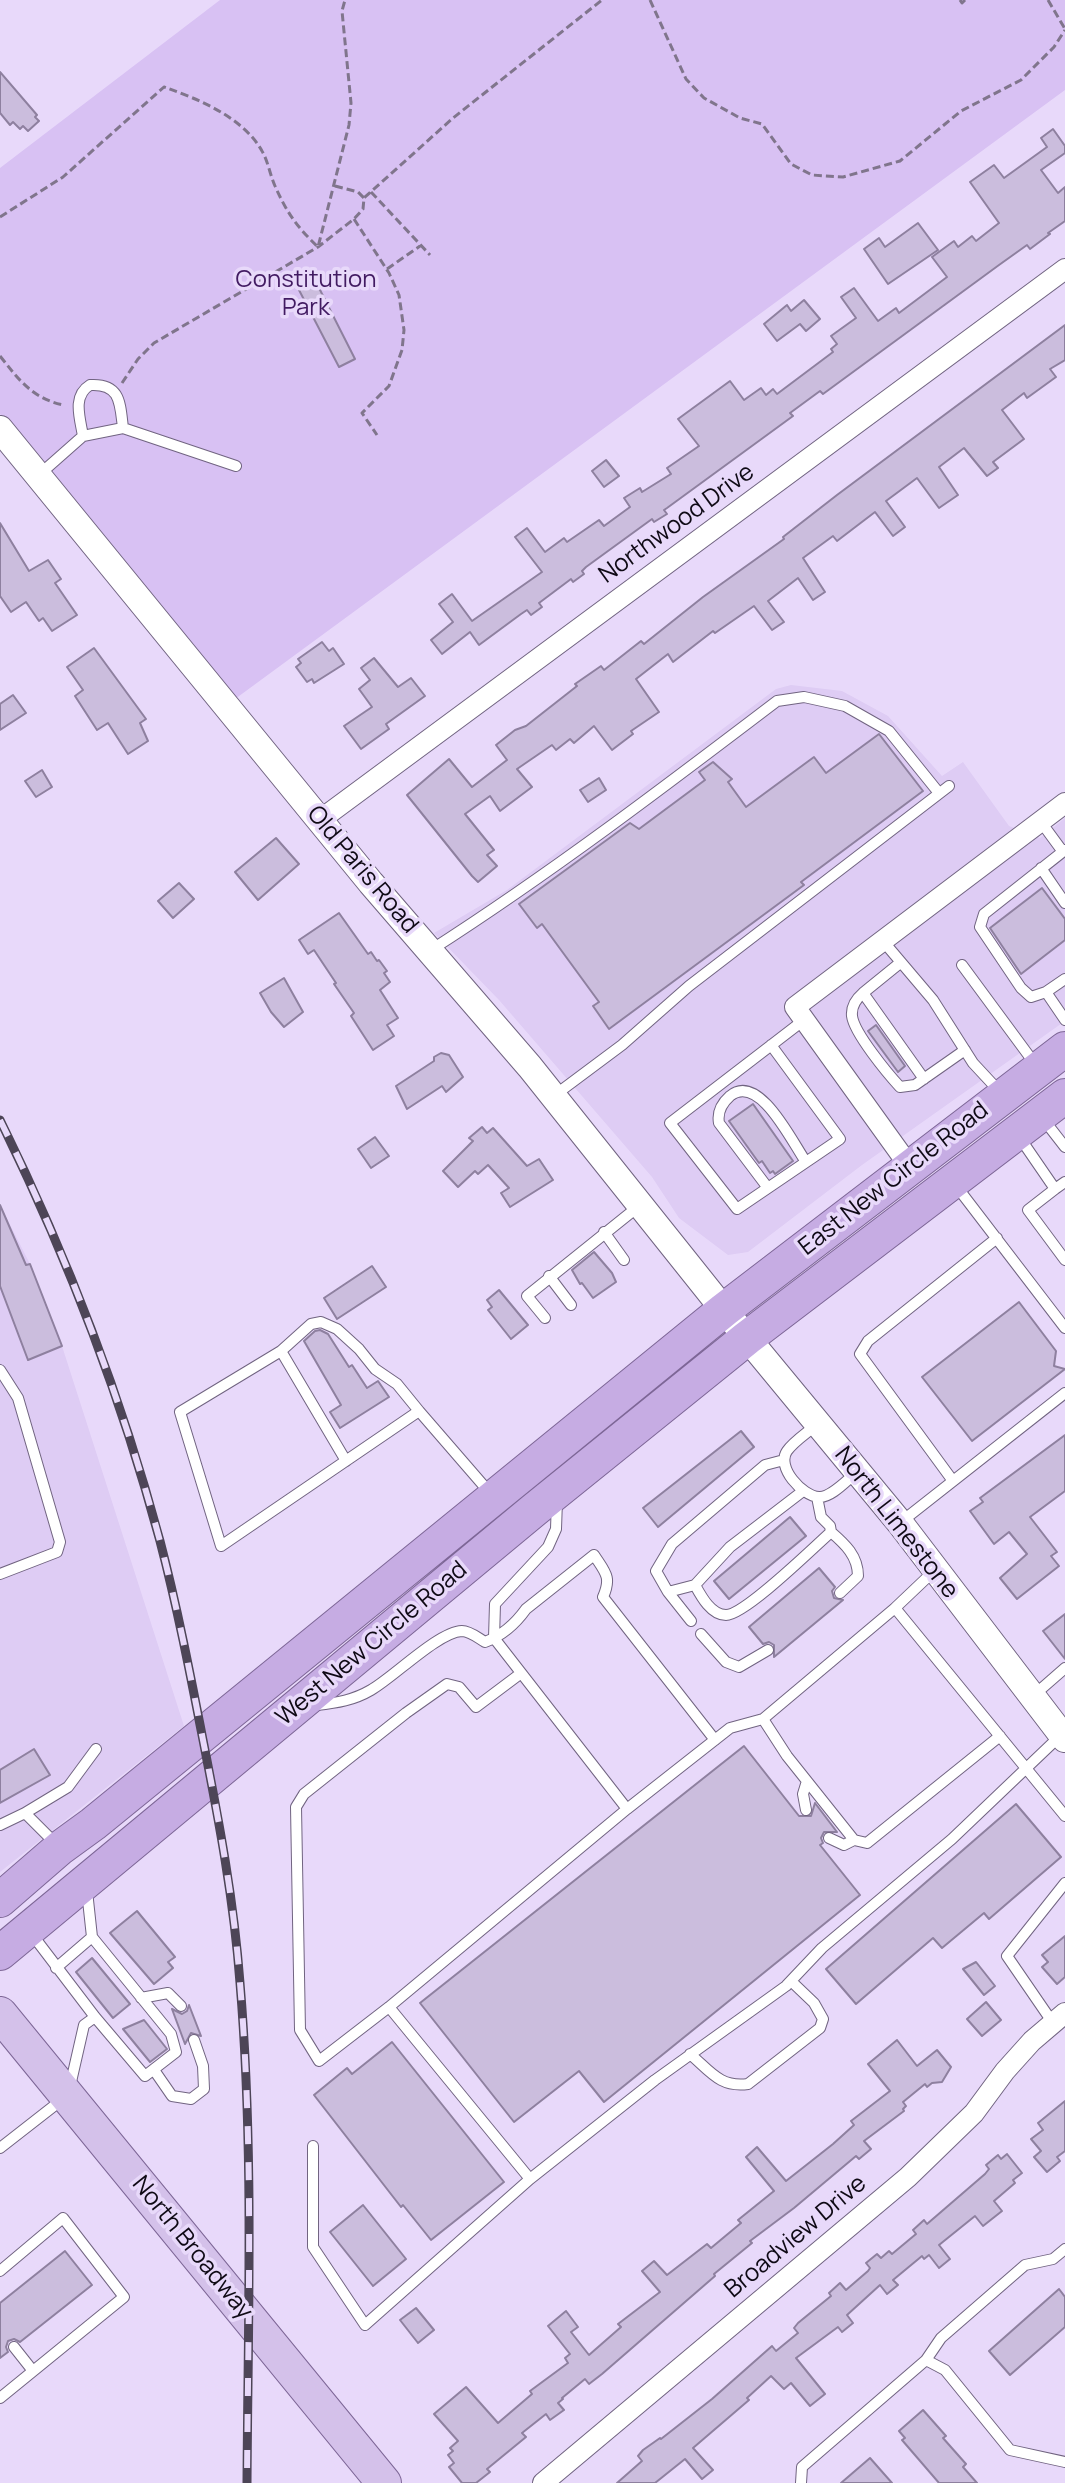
<!DOCTYPE html>
<style>
body{margin:0}
canvas{display:block;background:#e8d9fa}
</style>
<canvas width="1065" height="2483"></canvas>
<script>
const c = document.querySelector('canvas').getContext('2d');
c.lineJoin = 'round';
function fillPath(path, color) { c.fillStyle = color; c.fill(path, 'evenodd'); }
function stroke(path, color, width, dash) { c.strokeStyle = color; c.lineWidth = width; c.lineCap = dash ? 'butt' : 'round'; c.setLineDash(dash || []); c.stroke(path); }
function write(font, color, halo, rows, align = 'center') {
  c.font = font + ' Manrope,sans-serif'; c.lineWidth = 7; c.setLineDash([]); c.textBaseline = 'middle'; c.strokeStyle = halo; c.fillStyle = color; for (const [text, x, y, turn = 0] of rows) {
    c.save(); c.translate(x, y); c.rotate((+turn || 0) * Math.PI / 180); c.textAlign = isNaN(turn) ? turn : align; if (halo) c.strokeText(text, 0, 0); c.fillText(text, 0, 0); c.restore();
  }
}
fillPath(new Path2D(`
 M791,685L842,691L888,716L942,776L963,762L1009,826L1040,838L1065,818V1021L862,1165L748,1252L728,1255L679,1218L652,1177L499,1000L434,933L507,890L776,689Z
 M0,1205L30,1264L62,1346L184,1726L0,1872Z`), '#deccf4');
fillPath(new Path2D(`
 M220,0H1065V90L235,699L0,414V168Z`), '#d8c1f3');
const building = new Path2D(`
 M0,72L37,115L35,117L39,121L28,131L23,126L20,129L13,122L10,125L0,113Z
 M1053,129L1065,146V153L1041,170L1058,193L1065,187V221L1048,233L1050,234L1030,249L1027,245L999,265L823,394L820,391L790,413L793,416L667,508L664,510L667,514L654,522L652,519L586,567L582,571L584,574L573,582L571,579L539,603L542,607L531,615L527,610L521,614L479,645L470,632L442,654L431,640L453,622L439,604L452,594L472,621L542,572L515,537L527,528L545,552L564,538L567,542L599,520L604,526L630,507L624,498L640,488L642,492L671,474L667,468L699,446L678,419L730,381L744,400L761,388L766,395L773,389L777,394L833,352L831,349L837,344L831,336L856,318L841,297L854,288L878,321L896,308L899,313L947,277L932,257L954,241L958,247L972,236L976,241L999,223L970,182L994,165L1004,178L1047,147L1041,138Z
 M918,223L938,250L888,284L864,249L879,238L885,247Z
 M316,282L355,359L339,367L299,290Z
 M804,300L820,319L806,331L800,324L777,341L764,324L787,305L791,311Z
 M1065,325V360L1050,369L1056,377L1027,398L1024,393L1002,410L1024,439L993,462L998,468L987,476L964,448L939,467L958,495L939,508L917,478L886,501L905,527L893,536L875,512L837,541L833,536L803,558L825,592L813,600L798,578L768,601L784,622L772,630L754,606L715,633L713,631L673,662L668,654L636,679L659,712L631,731L633,734L612,750L594,726L574,743L570,739L556,750L552,745L517,769L532,787L500,811L490,796L465,814L494,850L487,855L497,866L478,882L472,876L407,795L449,759L472,787L507,760L496,745L515,730L526,726L577,686L575,684L601,666L604,670L641,641L644,644L703,597L784,539L783,537L837,495Z
 M606,460L619,476L604,487L592,471Z
 M0,523L29,571L48,560L61,579L55,583L77,615L52,631L43,618L39,621L26,602L11,612L0,596Z
 M322,642L329,651L333,648L344,664L314,683L312,679L307,682L296,667L301,663L298,659Z
 M94,648L146,719L140,723L148,741L128,754L108,723L97,730L75,696L83,690L67,667Z
 M374,658L398,687L411,678L425,696L386,724L389,729L361,749L344,726L372,707L359,689L370,680L361,668Z
 M13,695L26,713L0,730V704Z
 M879,734L923,791L801,882L804,885L609,1029L593,1006L599,1002L542,924L537,928L519,904L630,823L639,829L705,780L699,772L713,762L732,779L728,782L746,807L814,757L826,773Z
 M42,770L52,787L36,797L25,781Z
 M599,778L606,790L588,802L580,790Z
 M276,838L299,864L258,900L235,872Z
 M179,883L194,899L173,918L158,901Z
 M1042,888L1065,919V940L1021,974L990,928Z
 M339,913L368,954L371,952L377,961L379,960L387,971L384,973L390,982L380,990L398,1018L387,1025L394,1036L373,1050L351,1016L354,1013L334,984L336,983L314,950L308,954L299,940Z
 M284,978L303,1012L284,1027L271,1012L260,993Z
 M876,1025L905,1066L898,1072L868,1031Z
 M441,1053L449,1055L463,1077L446,1092L442,1086L407,1109L396,1086L434,1061V1057Z
 M753,1104L793,1161L775,1174L773,1171L770,1173L762,1161L759,1163L729,1121Z
 M482,1127L487,1133L493,1128L527,1166L539,1159L553,1180L510,1207L501,1193L509,1188L488,1165L478,1174L475,1171L458,1187L443,1171L473,1141L469,1138Z
 M375,1137L389,1156L371,1168L358,1149Z
 M0,1205L26,1265L30,1264L62,1346L28,1360L0,1286Z
 M594,1252L612,1273L616,1282L593,1298L582,1283L580,1284L572,1270Z
 M372,1266L386,1287L337,1319L324,1298Z
 M499,1290L528,1325L511,1339L488,1310L492,1307L487,1300Z
 M1019,1302L1056,1351L1054,1366L1065,1369L972,1441L922,1377Z
 M320,1330L328,1334L349,1367L352,1365L367,1388L378,1381L389,1397L340,1428L330,1412L341,1405L304,1341L315,1331Z
 M741,1431L754,1447L658,1527L643,1508Z
 M1065,1435V1491L1030,1517L1057,1552L1051,1556L1059,1566L1017,1599L1000,1578L1027,1554L1009,1532L994,1544L970,1511L983,1502L980,1498Z
 M790,1517L806,1536L729,1599L714,1581Z
 M819,1568L835,1587L832,1591L834,1598L843,1600L774,1657V1645L769,1642L763,1644L749,1627Z
 M1065,1614V1659L1043,1631Z
 M744,1746L799,1816H811L815,1803L837,1832H824L821,1838L823,1843L820,1845L860,1895L604,2102L579,2071L514,2122L420,2003Z
 M34,1749L50,1775L0,1803V1770Z
 M1016,1804L1061,1857L989,1919L984,1913L942,1948L933,1938L856,2004L826,1969Z
 M137,1911L175,1957L168,1962L173,1968L154,1984L110,1933Z
 M1065,1936V1977L1057,1984L1042,1967L1048,1962L1042,1955Z
 M92,1958L130,2004L113,2018L76,1972Z
 M976,1962L995,1986L984,1995L963,1969Z
 M986,2002L1001,2020L982,2036L967,2019Z
 M189,2005L201,2036L191,2033L185,2044L172,2009L182,2014L187,2011Z
 M144,2020L167,2049L150,2062L123,2029Z
 M897,2040L917,2066L937,2050L951,2067L942,2082L932,2083L927,2087L925,2084L903,2102L906,2106L903,2109L904,2111L864,2141L871,2149L859,2159L856,2156L794,2208L750,2241L752,2243L714,2274L715,2276L602,2374L589,2384L585,2379L562,2398L563,2399L558,2403L564,2410L550,2420L546,2414L522,2433L526,2437L487,2469L490,2472L476,2483H462L449,2467L454,2463L448,2455L453,2451L450,2448L458,2441L434,2414L466,2387L498,2423L532,2394L530,2391L568,2363L565,2358L570,2354L548,2326L566,2311L578,2327L571,2332L589,2355L621,2327L618,2324L660,2292L642,2271L654,2261L667,2275L707,2244L711,2248L741,2223L738,2220L774,2191L746,2157L757,2147L786,2181L833,2144L854,2125L851,2121L890,2091L868,2064Z
 M392,2042L504,2182L431,2240L403,2205L401,2207L314,2095L347,2068L352,2074Z
 M1065,2101V2151L1057,2157L1060,2161L1047,2172L1034,2157L1041,2151L1031,2139L1043,2130L1038,2123Z
 M1007,2154L1022,2173L1013,2180L1015,2183L994,2201L1002,2211L983,2226L975,2216L939,2245L950,2259L939,2268L929,2255L924,2259L922,2256L893,2280L898,2285L887,2294L880,2285L847,2315L853,2323L842,2332L838,2327L796,2358L825,2394L810,2406L791,2383L784,2389L771,2376L747,2398L749,2400L693,2448L713,2470L702,2479L685,2459L655,2483H617L642,2461L638,2456L643,2450L660,2438L661,2439L712,2399L772,2346L776,2351L798,2333L794,2328L798,2323L831,2296L829,2293L840,2283L846,2290L868,2271L870,2268L866,2263L877,2254L881,2258L889,2251L892,2254L916,2234L913,2230L924,2220L927,2224L985,2174L989,2169L986,2165L998,2155L1001,2159Z
 M363,2205L406,2259L373,2286L330,2232Z
 M65,2251L92,2285L20,2342L14,2339L8,2341L6,2347L8,2352L0,2358V2303Z
 M1059,2289L1065,2297V2327L1010,2375L989,2351Z
 M416,2308L434,2330L418,2343L400,2320Z
 M923,2410L946,2436L943,2438L966,2464L963,2467L977,2483H939L902,2440L905,2438L899,2431Z
 M870,2458L892,2483H841Z`);
fillPath(building, '#cbbddd');
stroke(building, '#8e809f', 2);
const service = new Path2D(`
 M83,436C80,418 72,396 90,385C121,383 120,404 123,428
 M40,474L83,436L123,428L236,466
 M1041,822L1063,852
 M1041,868L1065,903
 M883,941L933,1000L973,1063L999,1091
 M431,950C551,873 664,787 777,701L804,697L845,706L889,731L939,793
 M900,963L863,993L924,1079
 M962,965L1035,1064
 M1065,979L1046,992L1065,1020
 M1046,992L1031,997L1021,988L980,927L984,914L1065,850
 M863,993C856,999 851,1006 852,1016C854,1033 888,1074 900,1087L915,1085L965,1050
 M771,1045L840,1139L737,1209L670,1123L804,1020
 M555,1095L622,1045L689,986L949,786
 M1044,1120L1065,1147
 M1020,1138L1055,1189L1028,1210L1065,1260
 M957,1187L1065,1328
 M768,1188L719,1123C717,1112 721,1104 730,1096C759,1072 792,1142 806,1162
 M1055,1189L1065,1182
 M604,1232L624,1260
 M549,1276L571,1305
 M545,1318L527,1296L639,1206
 M281,1351L311,1324L321,1322L337,1329L359,1349L375,1369L397,1384L419,1411
 M0,1370L18,1398L60,1542L57,1552L0,1574
 M816,1425C807,1433 794,1441 787,1451C776,1467 802,1496 819,1497C831,1498 847,1480 856,1473
 M784,1460L765,1465L672,1544L656,1571L668,1592L695,1585C701,1596 711,1615 726,1615C745,1615 813,1548 831,1532L830,1526L821,1517L817,1497
 M346,1461L281,1351L180,1412L221,1546L419,1411L490,1493
 M953,1481L860,1354L868,1341L997,1238
 M557,1500L556,1529L548,1547L495,1604L494,1638L627,1809L730,1728L763,1719L787,1756L854,1840L867,1843L1000,1736
 M901,1522L1065,1393
 M831,1532C845,1544 858,1556 858,1576L840,1593
 M934,1571L895,1608L1065,1816
 M695,1585L730,1547L803,1491
 M668,1592L691,1621
 M701,1634L726,1662L739,1667L768,1650
 M520,1674L476,1707L459,1687L447,1684L406,1713L304,1794L296,1807L300,2030L319,2061L389,2007L627,1809
 M1033,1696L1065,1668
 M317,1705C337,1703 354,1700 371,1690C394,1677 438,1632 462,1631C470,1631 478,1638 485,1642C501,1636 516,1623 526,1609L594,1555C605,1572 612,1577 603,1597L715,1740
 M763,1719L895,1608
 M806,1810L803,1794L807,1781
 M25,1813L68,1787L96,1749
 M0,1825L25,1813L56,1844
 M829,1838L844,1845L854,1840
 M31,1933L95,2017L145,2076L176,2052L171,2034L92,1937L87,1891
 M56,1968L92,1937
 M141,1998L168,1993L181,2006
 M389,2007L530,2179L655,2080L786,1986L822,1948L952,1839L1062,1734
 M1053,2023L1007,1956L1065,1883
 M690,2054C710,2071 720,2088 748,2084L820,2028L823,2019L814,2003L791,1981
 M154,2070L172,2096L191,2099L204,2089L203,2066L194,2040
 M313,2146V2247L365,2325L530,2179
 M0,2148L68,2095L84,2025L95,2017
 M0,2271L63,2218L124,2297L0,2398
 M14,2347L33,2371
 M926,2360L941,2338L1025,2265L1053,2259L1065,2249
 M801,2483L802,2467L926,2360L945,2370L1010,2450L1065,2462`);
const minor = new Path2D(`
 M320,820L1065,269
 M910,1167L795,1007L1065,803
 M543,2483L908,2177L974,2113L1005,2071L1032,2041L1065,2013`);
const tertiary = new Path2D(`
 M0,429L371,883L530,1067L724,1310L900,1523L1065,1739`);
const primary = new Path2D(`
 M0,2014L384,2483`);
const trunk = new Path2D(`
 M0,1900L60,1848L93,1824L724,1310L1065,1049
 M0,1953L534,1510L747,1338L1065,1096`);
stroke(service, '#716481', 12);
stroke(minor, '#716481', 22);
stroke(tertiary, '#716481', 28);
stroke(primary, '#7d6696', 36);
stroke(trunk, '#7d6696', 36);
stroke(new Path2D(`
 M650,0L686,79L704,98L740,118L762,124L791,164L812,175L843,177L900,161L961,111L1021,80L1054,47L1065,30
 M960,0L962,3L965,0
 M1048,0L1065,29
 M335,186L358,192L364,198
 M371,192L430,255
 M0,217L63,177L164,87C198,99 243,117 262,151C268,161 270,175 275,186C287,213 297,227 318,247L349,125L351,103L342,11L345,0
 M354,219L389,273L399,295L404,330L402,350L389,386L362,413L377,435
 M387,269L420,246
 M0,356C19,380 32,398 63,405
 M122,383L138,359L154,343L318,247L354,219L363,209L364,198L453,118L602,0`), '#80758c', 3, [8, 4]);
stroke(service, '#fff', 10);
stroke(minor, '#fff', 20);
stroke(tertiary, '#fff', 26);
stroke(primary, '#d4c1ea', 34);
stroke(trunk, '#c6ace3', 34);
const rail = new Path2D(`
 M0,1120C66,1254 121,1396 160,1541C177,1606 190,1673 203,1740C219,1821 234,1901 240,1983C254,2150 248,2316 247,2483`);
stroke(rail, '#4d4557', 9);
stroke(rail, '#e8d9fa', 6, [18]);
write('24px', '#421b62', '#e8d9fa', [
 ["Constitution",306,280],
 ["Park",306,308]
]);
write('24px', '#0f0a15', '#e8d9fa', [
 ["Northwood Drive",677,524,-36],
 ["Old Paris Road",362,870,50],
 ["East New Circle Road",894,1179,-38],
 ["North Limestone",896,1523,52],
 ["West New Circle Road",372,1644,-40],
 ["Broadview Drive",796,2237,-40],
 ["North Broadway",192,2248,51]
]);
</script>
